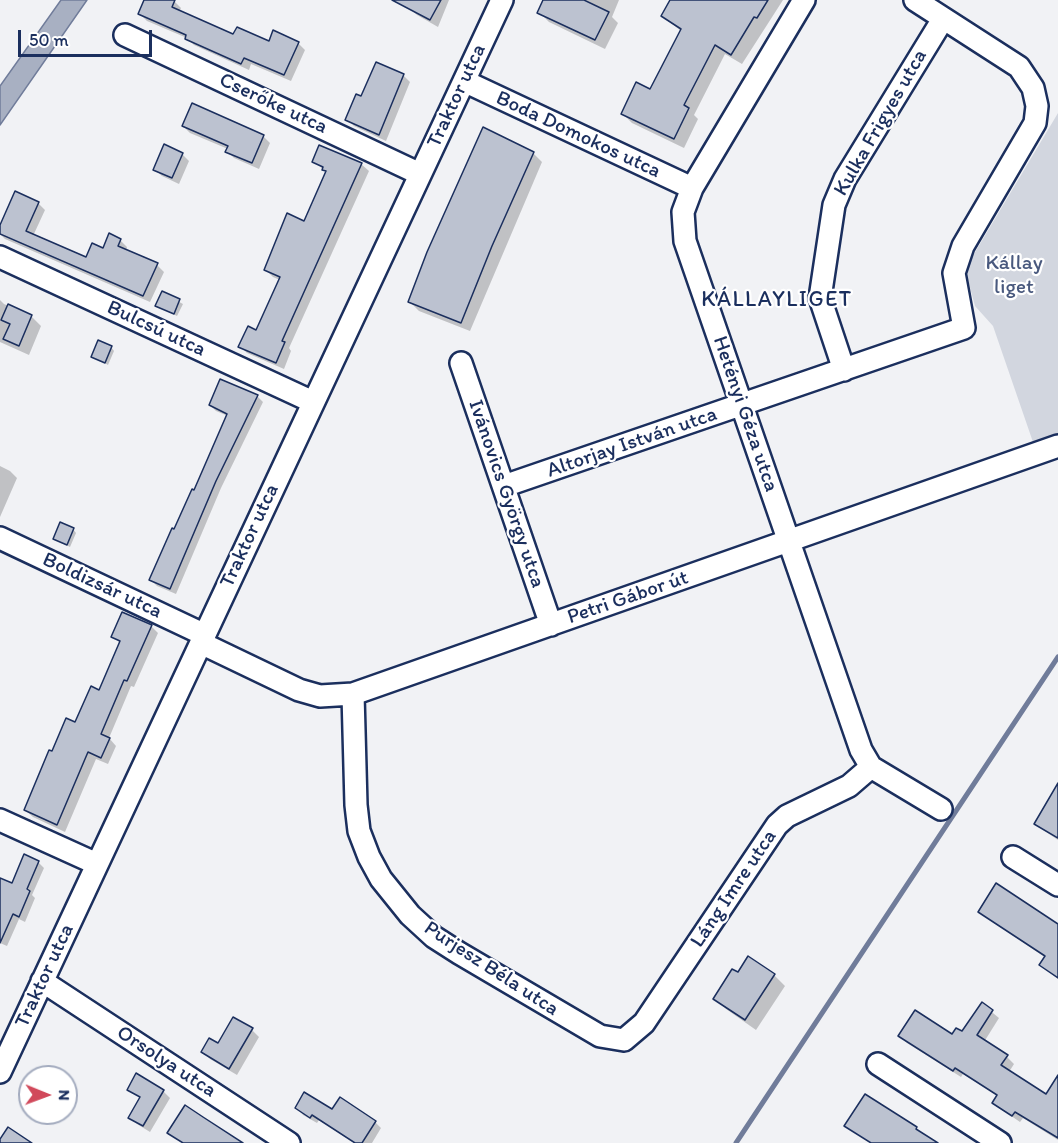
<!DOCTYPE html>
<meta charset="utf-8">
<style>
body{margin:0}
#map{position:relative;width:1058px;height:1143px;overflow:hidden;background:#f1f2f5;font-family:Itim,sans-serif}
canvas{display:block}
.north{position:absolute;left:18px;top:1065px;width:60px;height:60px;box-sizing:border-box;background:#fff;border:2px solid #a4acbf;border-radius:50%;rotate:91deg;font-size:16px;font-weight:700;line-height:24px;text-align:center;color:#1b2f5e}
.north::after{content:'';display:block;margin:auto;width:21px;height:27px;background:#d1495b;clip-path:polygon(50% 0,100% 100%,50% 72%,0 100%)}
.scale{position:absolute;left:18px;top:30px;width:134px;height:27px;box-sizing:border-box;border:3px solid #1b2f5e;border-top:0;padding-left:8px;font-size:18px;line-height:21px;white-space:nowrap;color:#1b2f5e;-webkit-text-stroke:4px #fff;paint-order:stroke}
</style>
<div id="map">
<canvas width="1058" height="1143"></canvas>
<div class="north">N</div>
<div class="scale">50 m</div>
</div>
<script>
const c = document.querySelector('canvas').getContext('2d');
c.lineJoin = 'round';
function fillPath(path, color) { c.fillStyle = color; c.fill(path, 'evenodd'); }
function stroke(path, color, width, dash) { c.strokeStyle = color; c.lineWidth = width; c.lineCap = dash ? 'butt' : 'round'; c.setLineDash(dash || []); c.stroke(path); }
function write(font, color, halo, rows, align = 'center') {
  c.font = font + ' Itim,sans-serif'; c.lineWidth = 4.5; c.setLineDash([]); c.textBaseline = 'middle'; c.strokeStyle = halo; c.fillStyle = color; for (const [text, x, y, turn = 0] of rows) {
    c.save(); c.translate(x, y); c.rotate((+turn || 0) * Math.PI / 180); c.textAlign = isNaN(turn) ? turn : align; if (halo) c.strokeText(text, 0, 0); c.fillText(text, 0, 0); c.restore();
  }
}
fillPath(new Path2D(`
 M1058,113V437L1034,445L993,326L975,306L965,269Z`), '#d2d6df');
const water = new Path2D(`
 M61,0H87L0,125V86Z`);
fillPath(water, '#a8b0c2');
stroke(water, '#707c9a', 1.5);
fillPath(new Path2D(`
 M146,0H173L181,8L179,12L234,36L270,43H298L305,50L291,81L251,64L249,70L194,45L187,38L147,21L140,14Z
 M414,0H449L438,27L417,15L409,8Z
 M545,0H619L612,17L618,23L605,49L549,22L539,12Z
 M672,0H783L742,64L725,54L694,115L698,119L684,148L632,123L622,113L651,91L681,31L662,16Z
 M403,75L410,82L386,141L354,126L347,119Z
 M183,126L263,136L270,143L259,169L234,158L227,151L228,149L190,133Z
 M320,147L361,164L369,171L289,348L291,351L284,369L247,353L240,346L257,332L280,280L273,277L266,270L305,223L327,172L314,162Z
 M533,153L542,162L470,331L419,311L410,302Z
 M182,154L189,161L179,184L162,176L154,169Z
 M38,203L45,210L33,236L87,259L120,240L127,247L126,251L157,265L164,272L150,302L5,239L0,234V229Z
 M162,293L183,304L177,316L157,306Z
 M0,300L4,304L31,316L41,326L29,355L0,342Z
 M111,347L114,351L108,365L93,356Z
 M257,396L263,402L221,488L176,594L157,586L151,580L194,492L228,416L216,411L210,405Z
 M0,466L10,471L17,478L0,517Z
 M73,529L76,533L70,547L54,539Z
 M151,626L158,633L134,687L131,686L109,738L116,746L108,764L96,759L65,832L33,817L25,810L52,753L100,692L121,644L113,636Z
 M1058,801V840L1043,830L1035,823Z
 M38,862L44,868L32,895L35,898L25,922L19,919L7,946L0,943V881L12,885Z
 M979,911L1058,926V979L1041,965L1046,958L987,918Z
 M738,974L774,975L785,986L756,1030L726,1009L715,998Z
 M982,1004L999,1018L984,1042L1007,1057L1014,1064L1009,1072L1046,1096L1058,1078V1140L1023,1118L1020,1122L1001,1109L994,1102L998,1096L963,1074L961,1077L907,1043L900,1036H953L963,1033Z
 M252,1030L259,1037L237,1075L210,1059L203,1052Z
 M129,1089L163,1091L170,1098L150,1132L137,1124L130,1117L141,1099Z
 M297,1108L333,1111L375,1122L381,1128L372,1143H354L319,1120L317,1123L303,1115Z`), '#0003');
stroke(new Path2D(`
 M736,1143L1058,657`), '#707c9a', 5);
const building = new Path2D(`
 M144,0H175L172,7L233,34L237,27L269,41L273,30L299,42L284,75L244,58L241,64L185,39L186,35L138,14Z
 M392,0H441L430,20Z
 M543,0H584L609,12L595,40L537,13Z
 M670,0H768L757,18L754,17L731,55L715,45L684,105L689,108L674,139L621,114L636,82L650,89L681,29L661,16Z
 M376,62L404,74L379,135L345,120L356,94L361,96Z
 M192,103L264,135L252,163L225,152L228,146L182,126Z
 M483,127L534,152L492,246L461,323L408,302L427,252Z
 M164,144L183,153L172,178L153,170Z
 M319,145L362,163L282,341L285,342L276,363L238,347L248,326L256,330L280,277L264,270L287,213L304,221L326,171L322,170L323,167L312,162Z
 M15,191L39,202L26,231L86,257L92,243L103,248L109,233L121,239L118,246L158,263L143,296L0,234V225Z
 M162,291L180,299L174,314L155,306Z
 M8,304L32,315L19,346L3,339L10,324L1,320Z
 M98,340L112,346L105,363L91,357Z
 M220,379L258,395L216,481L170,589L149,580L172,528L174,529L192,489L194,490L227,414L209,405Z
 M60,522L74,528L67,545L53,539Z
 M122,612L152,625L127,681L124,680L101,734L110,738L101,758L88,752L57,825L24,810L49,750L52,751L66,718L75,722L91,686L99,690L120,641L111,637Z
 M1058,783V838L1034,824Z
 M24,854L39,861L27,889L30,891L19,917L13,914L0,943V878L12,883Z
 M996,883L1058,924V978L1039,965L1045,956L978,912Z
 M748,956L775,974L745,1020L713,999L732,969L738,972Z
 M982,1002L993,1010L977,1035L1008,1055L1001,1065L1046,1094L1058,1075V1138L1015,1112L1012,1116L992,1103L997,1095L955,1068L953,1071L898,1036L915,1010L952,1034L956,1028L962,1031Z
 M233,1017L253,1028L229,1069L201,1052L209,1038L218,1043Z
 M136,1073L164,1090L143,1126L128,1118L140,1097L127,1090Z
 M304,1092L332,1109L340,1097L376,1121L362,1143H355L312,1115L310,1118L295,1108Z
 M865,1094L917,1127L916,1129L938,1143H871L844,1126Z
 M185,1105L203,1117L243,1143H183L167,1133Z
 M8,1127L32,1143H0V1139Z`);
fillPath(building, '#bcc2d0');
stroke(building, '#1b2f5e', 1.5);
const minor = new Path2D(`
 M804,0L692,188L683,212L685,241L861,750L871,767L941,809
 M125,35L420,174
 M464,81L692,188
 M0,257L313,402
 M461,363L551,625
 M844,370L820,298L834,205L845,179L943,19
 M504,486L964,328L954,273L963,246L1035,123L1037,106L1033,88L1019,67L915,0
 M0,538L205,635
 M201,643L299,690L320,696L353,694L1058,446
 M353,694L356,805L359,831L369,857L381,879L410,915L434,937L459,953L600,1036L624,1040L644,1023L777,825L787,816L849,786L871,767
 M0,820L97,864
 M1013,857L1058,885
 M42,981L289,1143
 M878,1064L1000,1143
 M0,1072L502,0`);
stroke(minor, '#1b2f5e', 26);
stroke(minor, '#fff', 21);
write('21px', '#1b2f5e', '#fff', [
 ["Traktor utca",457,96,-65],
 ["Cserőke utca",273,104,25],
 ["Kulka Frigyes utca",881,123,-60],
 ["Boda Domokos utca",578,135,25],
 ["Bulcsú utca",156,329,25],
 ["Hetényi Géza utca",745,414,71],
 ["Altorjay István utca",632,443,-19],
 ["Ivánovics György utca",506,494,71],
 ["Traktor utca",250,536,-65],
 ["Boldizsár utca",102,586,25],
 ["Petri Gábor út",628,598,-19],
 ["Láng Imre utca",734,889,-56],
 ["Purjesz Béla utca",491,969,33],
 ["Traktor utca",45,976,-65],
 ["Orsolya utca",166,1062,33]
]);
write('21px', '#49597e', '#fff', [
 ["Kállay",1014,264],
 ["liget",1014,288]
]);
c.letterSpacing = '1.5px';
write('22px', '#1b2f5e', '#fff', [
 ["KÁLLAYLIGET",777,300]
]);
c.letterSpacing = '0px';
</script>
